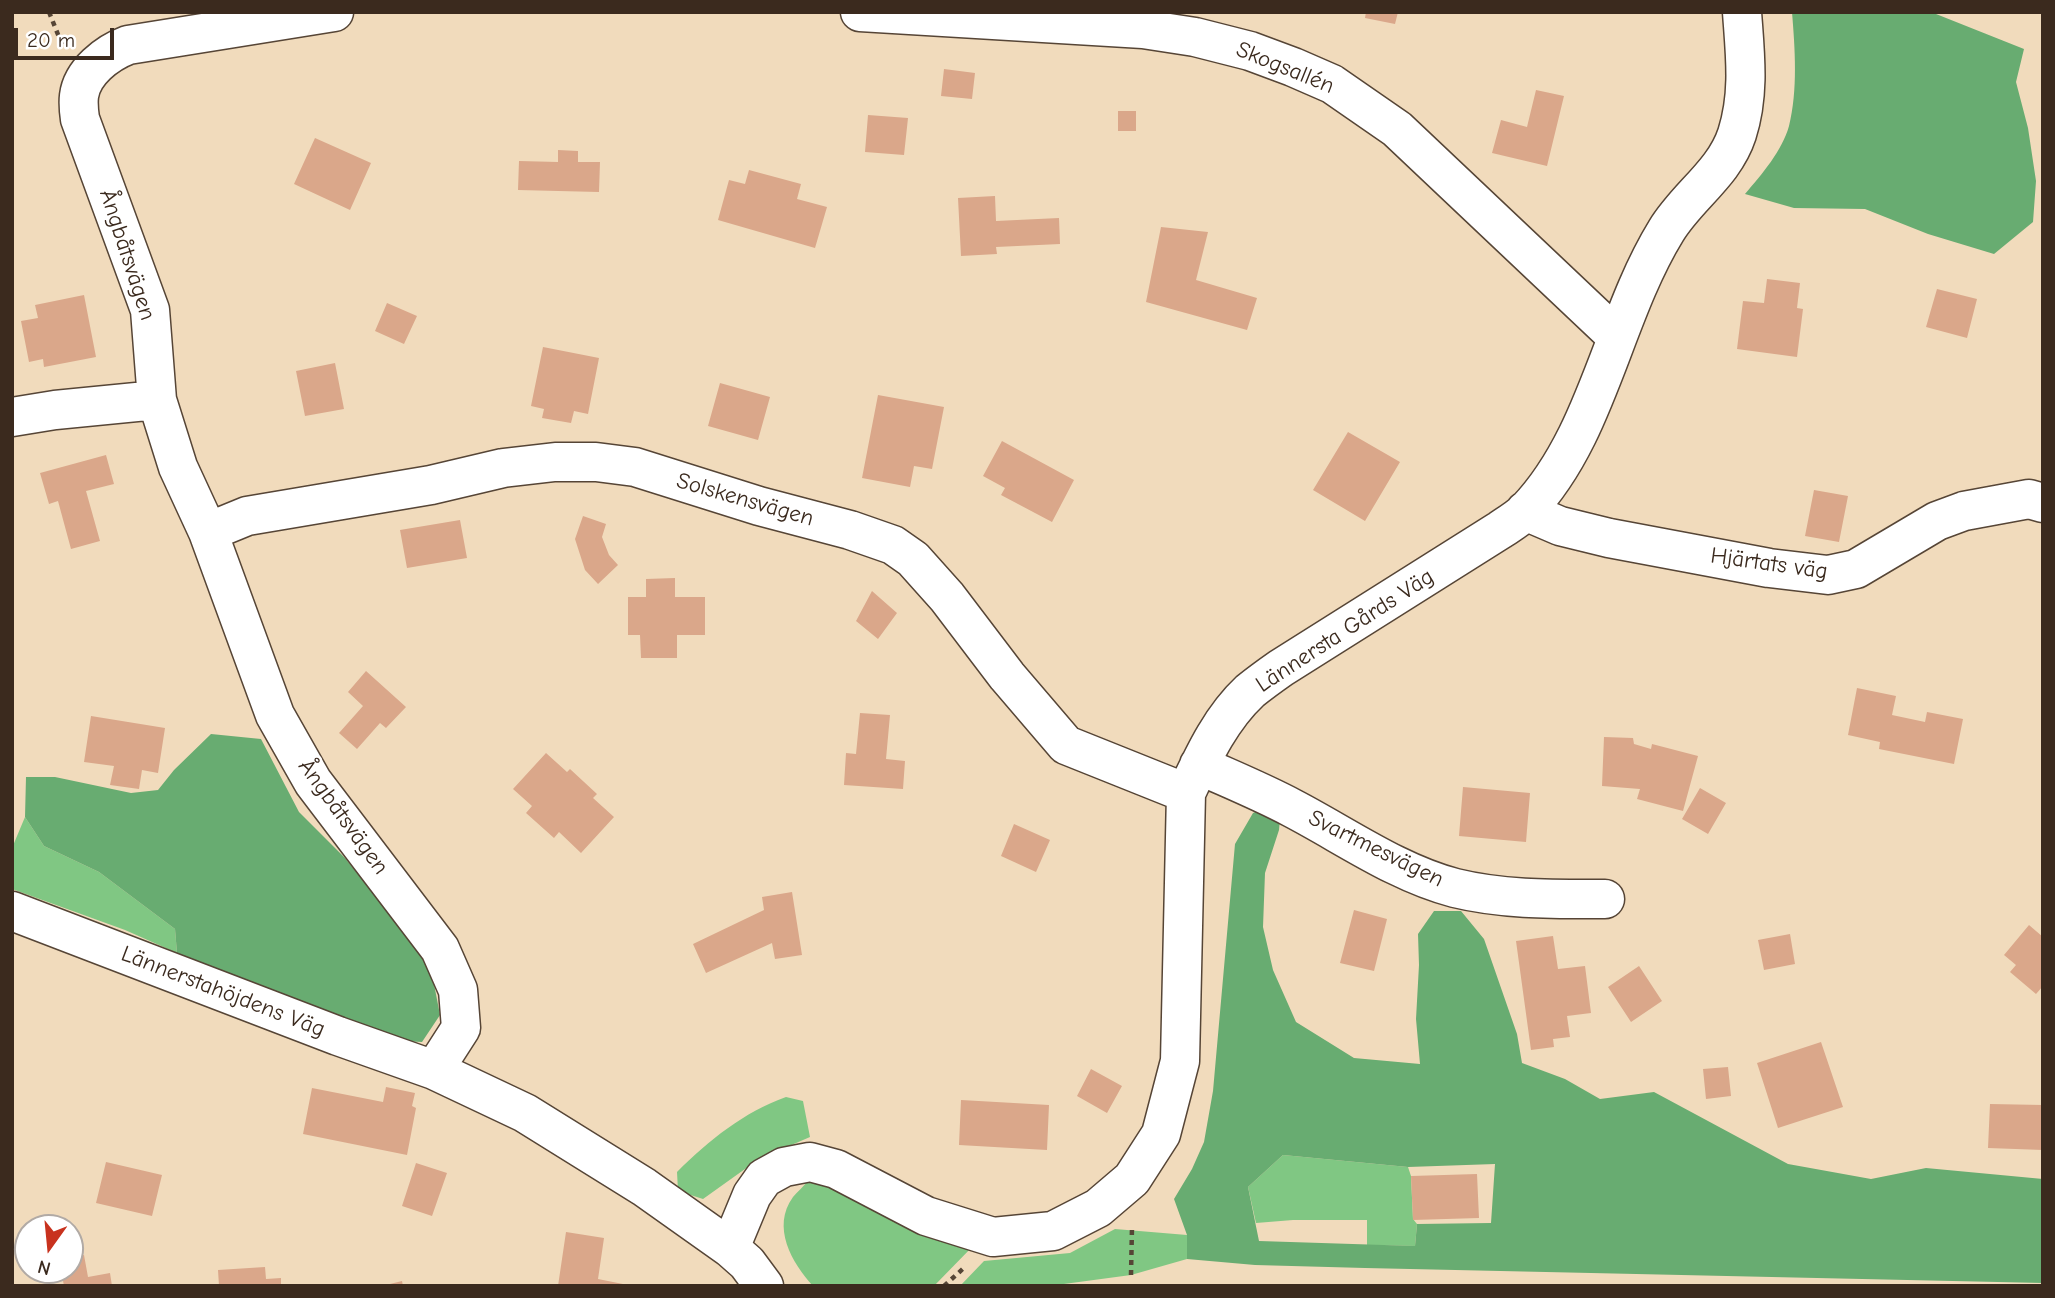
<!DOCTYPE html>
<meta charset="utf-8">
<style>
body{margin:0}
#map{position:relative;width:2055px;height:1298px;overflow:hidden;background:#f1dbbc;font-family:"Comic Neue",sans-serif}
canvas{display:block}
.frame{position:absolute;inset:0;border:14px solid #3b2a1e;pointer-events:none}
.north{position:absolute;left:14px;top:1214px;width:70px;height:70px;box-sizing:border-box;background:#fff;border:2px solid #b1aaa5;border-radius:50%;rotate:195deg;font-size:19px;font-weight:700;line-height:28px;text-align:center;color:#3b2a1e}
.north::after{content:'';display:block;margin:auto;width:24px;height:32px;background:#c8321e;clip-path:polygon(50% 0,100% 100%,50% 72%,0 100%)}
.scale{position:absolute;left:14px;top:28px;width:100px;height:32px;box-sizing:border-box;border:4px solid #3b2a1e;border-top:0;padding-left:9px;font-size:21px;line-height:24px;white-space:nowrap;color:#3b2a1e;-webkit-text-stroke:5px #fff;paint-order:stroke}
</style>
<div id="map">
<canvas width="2055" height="1298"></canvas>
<div class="frame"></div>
<div class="north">N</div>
<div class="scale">20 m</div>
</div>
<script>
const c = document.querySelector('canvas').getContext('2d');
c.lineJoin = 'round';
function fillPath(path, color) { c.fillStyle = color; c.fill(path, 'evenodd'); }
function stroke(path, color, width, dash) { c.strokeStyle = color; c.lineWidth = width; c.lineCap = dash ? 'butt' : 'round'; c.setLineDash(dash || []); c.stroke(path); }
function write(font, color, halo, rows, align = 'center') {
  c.font = font + ' "Comic Neue",sans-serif'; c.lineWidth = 5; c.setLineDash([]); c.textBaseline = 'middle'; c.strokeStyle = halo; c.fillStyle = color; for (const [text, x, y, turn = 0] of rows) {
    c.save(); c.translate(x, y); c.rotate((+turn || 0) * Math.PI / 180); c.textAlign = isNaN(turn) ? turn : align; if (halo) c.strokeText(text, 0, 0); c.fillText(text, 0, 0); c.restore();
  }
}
fillPath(new Path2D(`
 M25,817L44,846L99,872L175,929L177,953L125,930L12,889V848Z
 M786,1097L803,1101L810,1137L759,1159L703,1199L678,1191L677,1172C709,1140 744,1112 786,1097Z
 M1283,1155L1408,1167L1411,1176L1413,1219L1417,1224L1415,1246L1367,1245V1220H1293L1256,1223L1248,1187Z
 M808,1181L822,1184L859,1203L974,1245L934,1286H813C792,1263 771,1227 793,1197C797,1192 803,1187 808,1181Z
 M1115,1229L1187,1235V1259L1131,1275L1049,1286H960L984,1261L1070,1253Z`), '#80c783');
fillPath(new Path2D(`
 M1792,12H1931L2024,49L2016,82L2028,128L2036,181L2033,222L1994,254L1928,234L1865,209L1794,208L1745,194C1762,174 1782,151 1789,126C1798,90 1795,49 1792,12Z
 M211,734L261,739L299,812L345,858L421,953L434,984L440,1015L422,1042L383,1040L177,953L175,929L99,872L44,846L25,817L26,777H55L131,793L158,790L174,770Z
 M1267,807L1280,818L1279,830L1265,873L1263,927L1273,970L1296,1022L1354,1058L1420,1064L1416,1019L1419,965L1418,934L1434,911H1461L1484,939L1517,1034L1522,1063L1565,1079L1600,1099L1654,1092L1788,1164L1871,1179L1926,1168L2043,1179V1283L1365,1268L1255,1265L1187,1259V1235L1174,1199L1192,1169L1204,1142L1213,1091L1235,844L1253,813ZM1283,1155L1408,1167L1495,1164L1491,1223L1417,1224L1415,1246L1259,1241L1248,1187Z`), '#68ac71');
fillPath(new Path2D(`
 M1366,12H1398L1395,24L1365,18Z
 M944,69L975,73L972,99L941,96Z
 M1536,90L1564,96L1547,166L1492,153L1501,120L1527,127Z
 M1118,111H1136V131H1118Z
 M868,115L908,118L904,155L865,152Z
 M315,138L371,163L350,210L294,184Z
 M558,150L578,151V162H600L599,192L518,190L519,161L558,162Z
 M749,170L801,184L797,199L827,207L815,248L718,220L729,180L745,184Z
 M995,196L996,221L1059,218L1060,244L996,247L997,254L961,256L958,198Z
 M1161,227L1208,232L1196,280L1257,298L1247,330L1146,302Z
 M1767,279L1800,283L1797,308L1803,309L1797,357L1737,349L1743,301L1764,303Z
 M1937,289L1977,299L1967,338L1926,327Z
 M84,295L96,357L44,367L43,359L29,362L21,321L38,318L35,305Z
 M387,303L417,316L404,344L375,331Z
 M543,347L599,358L588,414L574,411L571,423L542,418L544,409L531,406Z
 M335,363L344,409L305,416L296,371Z
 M720,383L770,397L758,440L708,426Z
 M878,395L944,407L932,469L914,466L910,487L862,478Z
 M1348,432L1400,462L1365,521L1313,490Z
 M1002,441L1074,480L1052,522L1001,495L1005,488L983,476Z
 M106,455L114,484L86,491L100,541L71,549L58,501L49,504L40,473Z
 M1814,490L1848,496L1839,542L1805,536Z
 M583,516L606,524L602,537L609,555L618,565L598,584L585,570L575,539Z
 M460,520L467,558L407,568L400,530Z
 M675,578V597H705V635H677V658H641L640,635H628V597H646V579Z
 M872,591L897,613L878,639L856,621Z
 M366,671L406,707L386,728L380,723L357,749L339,733L363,706L348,692Z
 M1857,688L1896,696L1892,715L1925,722L1927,712L1963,719L1954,764L1879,749L1880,742L1848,735Z
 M860,713L890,715L886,759L905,761L903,789L844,785L846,753L856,754Z
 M91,716L165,728L158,773L142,770L139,789L110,785L114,766L84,762Z
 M1604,737L1633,738L1634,744L1651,749L1652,744L1698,756L1683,811L1637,799L1640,789L1602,786Z
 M546,753L567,772L570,769L597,794L593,798L614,817L581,853L559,832L554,838L526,813L532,806L513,789Z
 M1463,787L1530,793L1526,842L1459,836Z
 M1700,788L1726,803L1708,834L1682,819Z
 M1014,824L1050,840L1036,872L1001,856Z
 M792,892L802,955L775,959L772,943L706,973L693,944L764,910L762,897Z
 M1354,910L1387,919L1374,971L1340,963Z
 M2029,925L2043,937V986L2036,994L2010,972L2016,965L2004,955Z
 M1790,934L1795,964L1764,970L1758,940Z
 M1553,936L1558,969L1585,966L1591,1013L1567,1016L1570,1037L1553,1039L1554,1047L1531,1050L1516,941Z
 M1639,966L1662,1001L1631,1022L1608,987Z
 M1821,1042L1843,1107L1778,1128L1757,1063Z
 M1728,1067L1731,1096L1706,1099L1703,1069Z
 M1091,1069L1122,1086L1107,1113L1077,1096Z
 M386,1087L415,1093L412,1106L416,1108L407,1155L303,1134L312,1088L383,1102Z
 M961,1100L1049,1105L1047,1150L959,1145Z
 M1990,1104L2043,1105V1150L1988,1148Z
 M106,1162L162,1175L152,1216L96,1203Z
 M416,1163L447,1173L432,1216L402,1206Z
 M1477,1174L1479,1218L1413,1220L1411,1176Z
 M566,1232L604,1238L598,1279L633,1286H558Z
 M84,1255L88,1277L110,1273L112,1286H64L61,1270H70V1258Z
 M265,1267L266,1279L281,1278V1286H219L218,1270Z
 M402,1281L403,1286H386V1285Z`), '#daa78a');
const minor = new Path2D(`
 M334,12L128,45C107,53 82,72 79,96C78,104 79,112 80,119L150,310L157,400L178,467L208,532L275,715L313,782L440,949L458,990L461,1028L434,1070
 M860,12L1143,29L1195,37L1250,51L1293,67L1332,84L1397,129L1617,337
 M12,417L55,410L157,400
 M1525,511L1560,526L1609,538L1769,568L1828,575L1856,569L1937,521L1964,511L2029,499L2043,503
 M208,532L247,516L431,485L503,468L555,462H596L635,467L759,506L850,530L893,545L913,559L947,597L1007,676L1066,745L1186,793
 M1199,765C1230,779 1262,792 1292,808C1344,835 1397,873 1455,888C1504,900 1555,899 1605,899
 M12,911L338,1036L434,1070L525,1113L644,1187L730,1248L747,1263L764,1286
 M730,1248L752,1195L764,1178L784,1167L810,1162L836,1169L926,1216L993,1237L1053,1231L1098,1208L1132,1179L1161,1134L1180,1061L1186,793C1203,757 1220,719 1250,691C1260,683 1271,675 1281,668L1500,530C1509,524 1519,518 1526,511C1598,436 1612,319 1666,231C1687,196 1724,174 1737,134C1750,93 1745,54 1742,12`);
stroke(minor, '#564536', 41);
stroke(new Path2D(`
 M49,12L63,47
 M1131,1275L1132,1227
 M944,1286L966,1266`), '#564536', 4.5, [5, 5]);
stroke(minor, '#fff', 38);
write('23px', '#3b2a1e', '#fff', [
 ["Skogsallén",1285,68,22],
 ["Ångbåtsvägen",127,255,72],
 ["Solskensvägen",745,500,16],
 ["Hjärtats väg",1769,564,8],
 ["Lännersta Gårds Väg",1345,631,-33],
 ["Ångbåtsvägen",343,817,54],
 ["Svartmesvägen",1376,849,26],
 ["Lännerstahöjdens Väg",223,992,21]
]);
</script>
